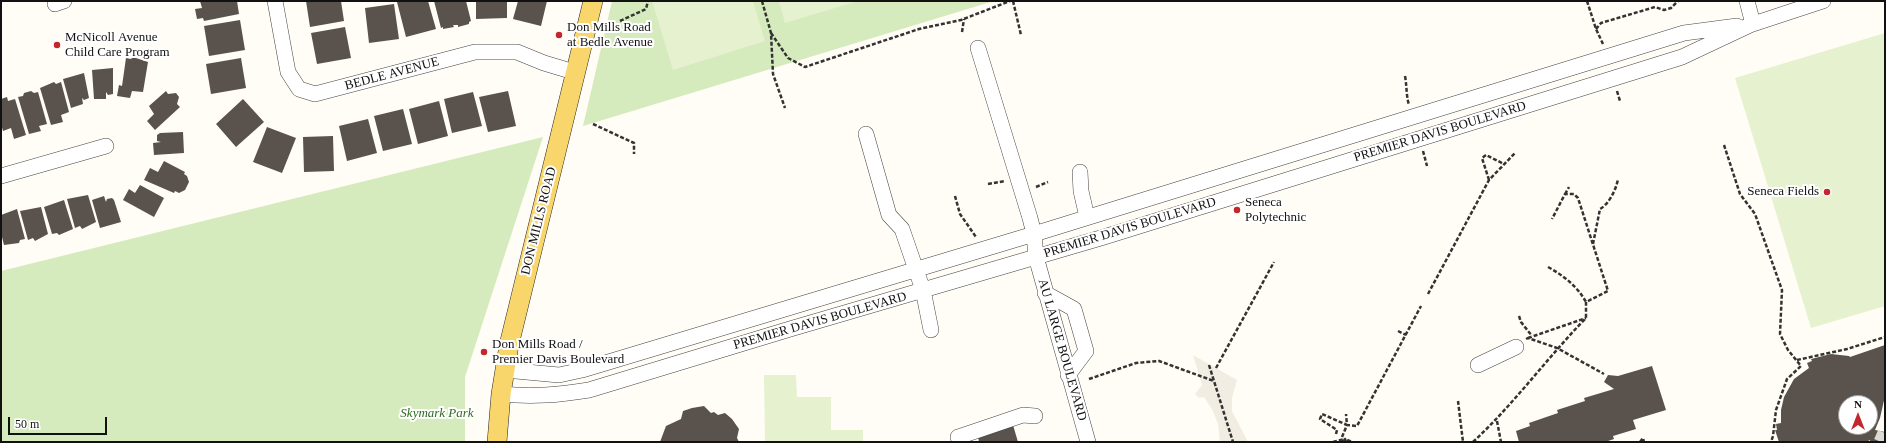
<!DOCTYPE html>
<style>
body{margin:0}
#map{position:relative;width:1886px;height:443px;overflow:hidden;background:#fffdf5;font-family:"Times New Roman",serif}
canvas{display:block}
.frame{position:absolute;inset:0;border:2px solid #111;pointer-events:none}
.north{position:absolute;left:1838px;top:395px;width:40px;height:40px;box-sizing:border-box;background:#fff;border:1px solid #a0a0a0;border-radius:50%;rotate:0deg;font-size:11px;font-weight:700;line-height:16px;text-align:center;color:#111}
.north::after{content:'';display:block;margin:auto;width:14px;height:18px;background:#c4262e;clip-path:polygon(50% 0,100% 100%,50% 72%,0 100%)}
.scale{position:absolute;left:8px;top:417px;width:99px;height:18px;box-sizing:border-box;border:2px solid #111;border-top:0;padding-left:5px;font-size:12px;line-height:14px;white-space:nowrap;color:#111;-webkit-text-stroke:3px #fff;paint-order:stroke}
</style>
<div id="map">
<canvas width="1886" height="443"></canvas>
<div class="frame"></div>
<div class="north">N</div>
<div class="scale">50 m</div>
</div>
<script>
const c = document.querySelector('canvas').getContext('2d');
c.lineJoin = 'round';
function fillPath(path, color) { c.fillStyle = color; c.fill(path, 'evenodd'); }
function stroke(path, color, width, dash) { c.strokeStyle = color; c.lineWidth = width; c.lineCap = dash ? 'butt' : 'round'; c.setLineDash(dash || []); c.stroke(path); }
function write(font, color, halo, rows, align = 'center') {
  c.font = font + ' "Times New Roman",serif'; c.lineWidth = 4; c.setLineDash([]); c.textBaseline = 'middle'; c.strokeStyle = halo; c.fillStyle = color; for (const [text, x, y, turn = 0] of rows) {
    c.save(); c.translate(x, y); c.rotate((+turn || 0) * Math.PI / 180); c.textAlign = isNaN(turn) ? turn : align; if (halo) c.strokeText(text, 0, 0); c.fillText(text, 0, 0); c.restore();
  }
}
fillPath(new Path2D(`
 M612,1H994L583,126Z
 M543,137L465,377V442H1V271Z`), '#d5ebbd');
fillPath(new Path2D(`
 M652,1H753L765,41L673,70Z
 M779,1H858L785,23Z
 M1885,33V306L1811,328L1735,78Z
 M764,375H796L797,397H831V430H863V442L765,441Z`), '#e6f2cf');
fillPath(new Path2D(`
 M1193,355L1237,380L1232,398V411L1248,442H1220L1218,424L1213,411L1204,397L1199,398L1195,394L1202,385Z`), '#f1ede2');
fillPath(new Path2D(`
 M200,1H237L239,14L204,21L203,18L197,19L195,9L202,8Z
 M306,1H341L344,21L310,27Z
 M428,1L436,29L406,37L397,2Z
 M434,1H466L471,21L469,22V24L458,27V25H453L454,27L443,29V27L441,28Z
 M476,1H507V18L476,19Z
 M518,1H547L541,26L513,19Z
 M394,4L399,39L369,43L365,8Z
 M240,20L245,50L209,56L204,26Z
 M345,27L351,58L317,64L311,33Z
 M133,57L148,62L143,92L132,91L130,98L117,96L119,85L122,86L126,58L131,59Z
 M241,58L246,88L211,94L206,64Z
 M113,68V94L108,95L106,92V99H94L92,70Z
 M84,73L89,98L84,100L82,98L83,104L71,108L63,79Z
 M54,82L56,84L61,82L69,112L61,115L63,122L51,125L40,88Z
 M31,91L34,93L38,92L47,124L39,126L41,131L29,134L18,97L23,96L24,93Z
 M166,91L168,94L176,93L179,97L177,104L180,107L155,130L147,121L154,114L149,106Z
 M508,91L516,126L488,132L479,97Z
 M473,92L482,126L452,133L444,99Z
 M7,97L8,101L15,99L26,135L14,139L11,128L3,131L1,124V99Z
 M243,99L264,122L236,147L216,124Z
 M439,101L448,136L418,144L409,109Z
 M403,109L412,144L383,151L374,116Z
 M368,119L377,153L347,161L339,126Z
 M267,127L296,138L282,173L253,162Z
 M183,132L184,153L154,155L153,143L161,142L157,141V135L160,133Z
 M333,136L334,171L304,172L303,137Z
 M164,161L185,172L184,174L187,176L189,182L185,190L179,193L175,191L174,193L144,180L150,168L158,172Z
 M140,185L164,198L154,217L123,200L129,189L135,193Z
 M88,195L96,222L82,229L80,226L75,228L67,199Z
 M104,196L106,202L107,199L112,198L114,200L121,222L100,228L92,200Z
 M64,200L73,229L59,235L57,233L52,234L44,207Z
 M41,207L48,234L35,241L33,238L28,240L20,211Z
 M17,209L25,239L20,240L19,243L4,245L1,233V215Z
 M1885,345V396L1880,418L1875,430L1885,432L1884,442H1872L1869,440L1868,442H1779L1775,430H1777L1776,424L1781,423V410L1784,397L1794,379L1809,368L1807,363L1812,361L1811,359L1831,354L1849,356L1850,357ZM1846,403H1870V427H1846Z
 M1652,366L1666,410L1633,420L1636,429L1613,436L1614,439L1605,442H1519L1516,431L1530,426L1529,423L1558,413L1557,410L1585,401L1584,398L1614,389L1604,382L1608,375L1618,376Z
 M704,406L711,413L714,412L718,415L725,413L732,419L739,429L737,438L739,442H660L666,426L681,419L683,411L692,408Z
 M1013,425L1018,442H979L978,436Z`), '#5a524d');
stroke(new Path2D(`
 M1881,442L1885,433`), '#dbdad3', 15, [15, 8]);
const minor = new Path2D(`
 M275,1L288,72L299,89L315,94L475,52H517L544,63L574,72
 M1747,1L1753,24
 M55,4L64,1
 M978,48L1030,218L1034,234L1036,257L1088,442
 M866,134L889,215L902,229L923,290L931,330
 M1080,172L1081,191L1087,217
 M1,176L106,146
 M1045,293L1074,309L1086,351L1068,375
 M1478,365L1516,347
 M505,370L559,375L582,370L1034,234L1684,33L1737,26
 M501,394C533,397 558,395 589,390L790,329L1104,237L1682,57L1750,25L1823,1
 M960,442L958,437L1023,415L1035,416`);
const major = new Path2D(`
 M497,442L501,394L509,345L593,1`);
stroke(minor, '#444', 16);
stroke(major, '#222', 20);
stroke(new Path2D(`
 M762,1L771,33L773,74L785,108
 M1013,1L1021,35
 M1587,1L1596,29L1603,44
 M620,21L646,9L648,1
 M1596,29L1601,23L1655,7L1664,10L1671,8L1678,1
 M962,32L964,19
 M771,33L788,58L805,67L919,29L961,20L1010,1
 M1405,76C1407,87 1406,95 1409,105
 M1617,91L1620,101
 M593,124L634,143V154
 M1724,145L1740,194L1755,214L1782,290L1780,334L1788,350L1801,366L1787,379L1776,410L1773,436L1771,442
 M1423,151L1427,166
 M1489,180L1482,158L1486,155L1504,164
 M988,184L1005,181
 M1036,187L1048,182
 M1565,194L1569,187
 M955,196L960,214L976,237
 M1593,244L1600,209C1609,204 1616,190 1618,179
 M1548,267C1564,276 1577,286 1586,302
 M1428,294L1489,180L1515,153
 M1519,316L1521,322L1532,336
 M1398,331L1406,335
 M1528,338L1586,318
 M1526,339L1528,338L1557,348L1604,374
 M1797,360L1847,349L1885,337
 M1209,365L1233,442
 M1216,368L1274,262
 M1089,379L1136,363L1159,361L1214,381
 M1458,401L1463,442
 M1497,421L1501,442
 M1336,434L1337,430L1320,419L1322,414L1347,425L1346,414
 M1342,437L1347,425L1357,426L1421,306
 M1333,442L1345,439L1346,442
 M1343,442L1345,439L1352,442
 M1473,442C1514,404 1547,358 1586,318V302L1608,291L1578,198L1574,194H1565L1552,219
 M1640,442L1643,438L1644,442`), '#333', 2.5, [4, 2]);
stroke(minor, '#fff', 15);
stroke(major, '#f9d66b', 19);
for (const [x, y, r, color] of [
 [559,35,4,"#c4262e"],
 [57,45,4,"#c4262e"],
 [1827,192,4,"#c4262e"],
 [1237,210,4,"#c4262e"],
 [484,352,4,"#c4262e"]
]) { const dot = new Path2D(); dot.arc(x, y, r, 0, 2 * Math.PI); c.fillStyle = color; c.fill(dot); stroke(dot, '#fff', 1.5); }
write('13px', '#111', '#fff', [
 ["Don Mills Road",567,28],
 ["at Bedle Avenue",567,43],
 ["McNicoll Avenue",65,38],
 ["Child Care Program",65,53],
 ["Seneca Fields",1819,192,"right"],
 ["Seneca",1245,203],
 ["Polytechnic",1245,218],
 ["Don Mills Road /",492,345],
 ["Premier Davis Boulevard",492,360]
], 'left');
write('13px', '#111', '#fff', [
 ["BEDLE AVENUE",392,74,-15],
 ["PREMIER DAVIS BOULEVARD",1440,132,-17],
 ["DON MILLS ROAD",539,221,-76],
 ["PREMIER DAVIS BOULEVARD",1130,228,-17],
 ["PREMIER DAVIS BOULEVARD",820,321,-16],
 ["AU LARGE BOULEVARD",1062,350,74]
]);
write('italic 13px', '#2f6b1f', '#fff', [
 ["Skymark Park",437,414]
]);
</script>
